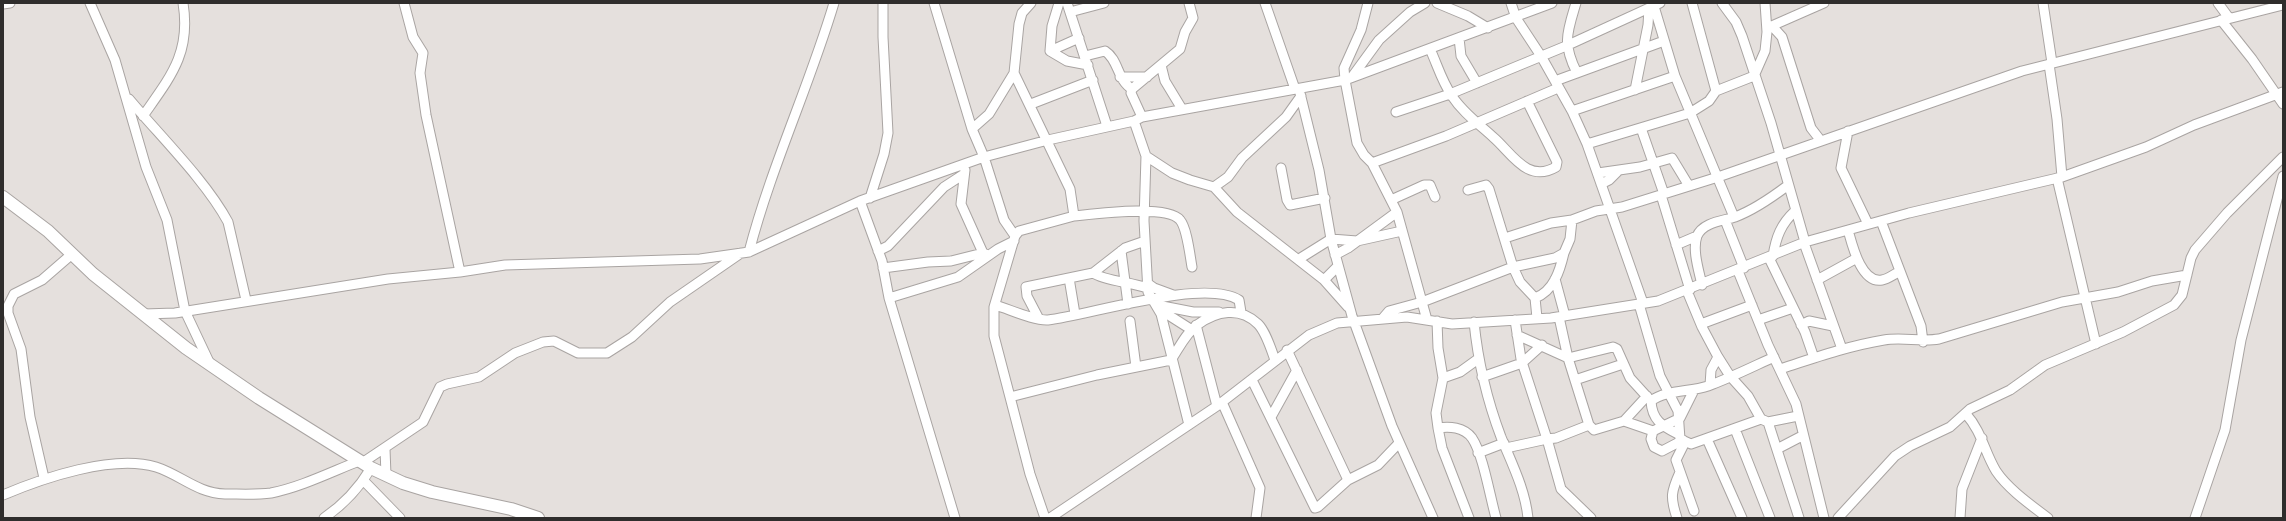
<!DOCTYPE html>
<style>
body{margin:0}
#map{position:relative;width:2286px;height:521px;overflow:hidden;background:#e5e0dd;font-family:Roboto,sans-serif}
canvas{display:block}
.frame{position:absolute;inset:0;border:4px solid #2f2d2c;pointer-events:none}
</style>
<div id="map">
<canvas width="2286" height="521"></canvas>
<div class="frame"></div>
</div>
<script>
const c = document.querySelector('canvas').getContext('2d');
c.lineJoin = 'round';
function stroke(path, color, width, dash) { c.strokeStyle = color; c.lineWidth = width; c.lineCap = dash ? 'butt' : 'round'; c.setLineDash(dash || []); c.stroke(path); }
const minor = new Path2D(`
 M90,3L115,60L146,167L167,220L185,311L210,364
 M404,3L413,37L423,53L420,73L426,115L460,272
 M934,3L972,129
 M1059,3L1052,26L1050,51L1067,61L1088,65
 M1067,3L1107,126
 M1265,3L1295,89
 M1368,3L1361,30L1344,68L1345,80L1357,143L1364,155L1372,163L1397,212L1427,320
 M1437,3L1468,16L1488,28
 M1511,3L1516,18L1541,56L1572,111L1587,144L1643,303
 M1576,3C1567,33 1562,43 1577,73
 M1653,3L1675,76L1734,217
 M1692,3L1716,91
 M1722,3L1736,22L1742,36L1771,123L1805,242
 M2043,3L2052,63
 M2218,3L2229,18
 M3,4L10,3
 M1070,12L1104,3
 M2221,20L2252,59L2283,104
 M1772,26L1782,37L1811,128L1821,141
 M1767,28L1824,3
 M1459,38L1461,56L1477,83
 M1430,49C1437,64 1442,82 1452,96C1463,113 1479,124 1493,137C1511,152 1527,184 1556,167L1557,162L1527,101
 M1050,51L1079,38
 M1085,56L1105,51C1119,60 1117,80 1132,89
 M2049,64L2057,119L2062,177
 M1161,65L1165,81L1182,109
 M1014,73L1070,189L1074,216L1019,231L1015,236L994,307V336L1010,397L1097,375L1171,360C1179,348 1186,333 1197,325C1216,311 1240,306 1258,324C1266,332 1271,349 1275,360
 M1120,77H1147
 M1352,77L1379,40L1410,12L1425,3
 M1555,81L1664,41
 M1299,89L1319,170L1331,239L1352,316L1392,426L1433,518
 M1635,90L1648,25L1649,8
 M129,99C160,136 206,181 228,222L246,300
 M1031,104L1093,80
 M1572,111L1675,76
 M1396,112L1450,94L1566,46L1660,3
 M143,116C171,76 191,53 183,3
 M1142,117L1131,93L1132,89L1180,49L1185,32L1193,18L1189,3
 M1134,121L1146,156L1144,221L1148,292L1161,314L1189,425
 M1641,128L1664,194
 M1848,131L1841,168L1868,224
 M1587,144L1690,113L1709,101L1716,91L1754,76L1765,51L1767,32L1765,3
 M1146,156L1172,173L1190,180L1214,187L1237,212L1324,280L1348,307
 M1372,163L1446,136L1558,88
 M1281,168L1287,200L1290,205L1325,198
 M965,170L961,204L983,253L988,255
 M1598,173L1640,167L1672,158L1689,186
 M2057,178L2096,344
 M1601,184L1609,180L1618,171
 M1214,187L1228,177L1242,158L1286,117L1301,96
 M1468,190L1486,185L1489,189L1513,267L1520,282L1535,298L1537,318
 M1661,195L1690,290
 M870,198L884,154L888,133L883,37V3
 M1391,200L1424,185H1430L1435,197
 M860,201L882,261L889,298L955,518
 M1074,216C1094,214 1167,204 1180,220C1187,228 1190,256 1192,267
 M1725,220L1744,268
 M1881,221L1921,326L1923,342
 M1848,230C1852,244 1861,284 1882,280C1888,279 1894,274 1899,272
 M1015,236L1004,220L984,157L972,129L989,114L1014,73L1019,24L1022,13L1031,3
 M1505,238L1551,223L1572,220
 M1804,243L1842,349
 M1676,245L1697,236
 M878,251L888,246L944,187L964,174
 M1121,251L1128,304
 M749,252C771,167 809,87 834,3
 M1335,255L1348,248L1397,212
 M1773,256C1776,237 1781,224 1795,211
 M1769,258L1805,332L1814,358
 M1299,259L1331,239L1357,241L1402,231
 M883,268L928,262L951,261L983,253
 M1738,271L1768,345L1796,404L1824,518
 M1093,273C1105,281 1131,282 1147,288
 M1069,278L1075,314
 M1555,279L1565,316
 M1324,280L1338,266
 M1817,280L1857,258
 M1147,283L1154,288L1173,295
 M1702,285C1699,271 1692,250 1697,236C1703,222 1723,221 1735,217C1754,210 1771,198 1787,186
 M1687,291L1702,327L1718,357L1730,376L1748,396L1761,419L1768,422L1798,416
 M889,298L958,277L998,249L1014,241
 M1535,298C1554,291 1560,270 1564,253
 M1639,304L1660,376L1678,411L1680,439L1691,444L1761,419
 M995,305C1009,309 1034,321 1048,320C1090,315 1204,278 1239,300L1241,312
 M1157,305L1193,312H1219
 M1159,309L1192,330
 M144,314L175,313L388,279L460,272L505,265L700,259L749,252L860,201L984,157L1048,140L1134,121L1142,117L1345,80L1552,3
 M1559,317L1568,358L1613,347L1617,349L1630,378L1650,400
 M1383,318L1389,311L1422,302L1513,267L1555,258L1564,253L1570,239L1572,220L1596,211L1622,207L1718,177L2022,71L2283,5
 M1039,319L1027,296L1026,287L1093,273L1125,248L1145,241
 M1515,320L1521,359L1547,439L1556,438L1589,425
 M1758,320L1793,308
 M1130,321L1136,367
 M1437,321L1438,348L1443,378L1436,413L1438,428L1442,448L1469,518
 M1474,322C1478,362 1487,400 1501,437C1512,464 1525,489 1528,518
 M1701,324L1752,305
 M1196,325L1217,406
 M1801,325L1809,321L1833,326
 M1517,335L1568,358L1589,425L1594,430L1624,421L1647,396
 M1287,350L1348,480
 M1780,369C1814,358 1848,346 1884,340C1902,337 1921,342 1939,339L2062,302L2118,292L2152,281L2187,275
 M1482,377L1522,363L1542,345
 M1443,378L1460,372L1478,359
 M1252,380L1315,508L1318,507L1348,480L1378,465L1399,443
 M1575,380L1623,364
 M1710,385L1711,370L1718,357
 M1010,397L1030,474L1045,518
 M1222,402L1260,488L1256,518
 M1966,414C1982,432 1984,451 1996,471C2008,489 2031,505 2048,518
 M1271,417L1297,370
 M1624,421L1653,431
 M1768,422L1799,518
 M1438,428C1449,426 1464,427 1472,438C1483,454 1490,497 1496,518
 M1735,429L1770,518
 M1678,434C1662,426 1652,420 1651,401C1665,390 1690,392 1708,386C1730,378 1752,367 1774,357
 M1707,439L1742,518
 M1683,440L1662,451L1654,447L1651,439L1653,431L1680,418L1694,390
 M1685,442L1676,460L1694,511
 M1506,448L1547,439L1561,489L1591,518
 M385,449L386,475
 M1777,449L1802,436
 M1478,453L1504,443
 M362,463L423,422L440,387L447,384L479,377L515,353L543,342L554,341L578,353H607L632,337L670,302L741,253
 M44,478L30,417L21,349L8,313V306L14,294L42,280L72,254
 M363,480L400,518
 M3,495C43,478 113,454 156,467C181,475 197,493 225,494C240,494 257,495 271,493C301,487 331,472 359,461
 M324,518C343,505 359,488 371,468
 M1050,518L1217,406L1309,335L1337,323L1407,317L1452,324L1551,318L1658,301L1805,242L1909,213L2062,177L2146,147L2194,125L2283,92
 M1677,518C1670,497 1671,492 1680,472
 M1838,518L1895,456L1910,446L1950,427L1970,409L2010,390L2045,365L2123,332L2174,305L2182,295L2191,258L2195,250L2227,213L2283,157
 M1960,518L1962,489L1982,438
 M2195,518L2225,430L2241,340L2283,176`);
const tertiary = new Path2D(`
 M3,197L48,231L93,274L186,348L259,398L371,468L403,483L432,492L511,509L538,518`);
stroke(minor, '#a9a4a2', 11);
stroke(tertiary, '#a9a4a2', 14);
stroke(minor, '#fff', 9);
stroke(tertiary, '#fff', 12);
</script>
